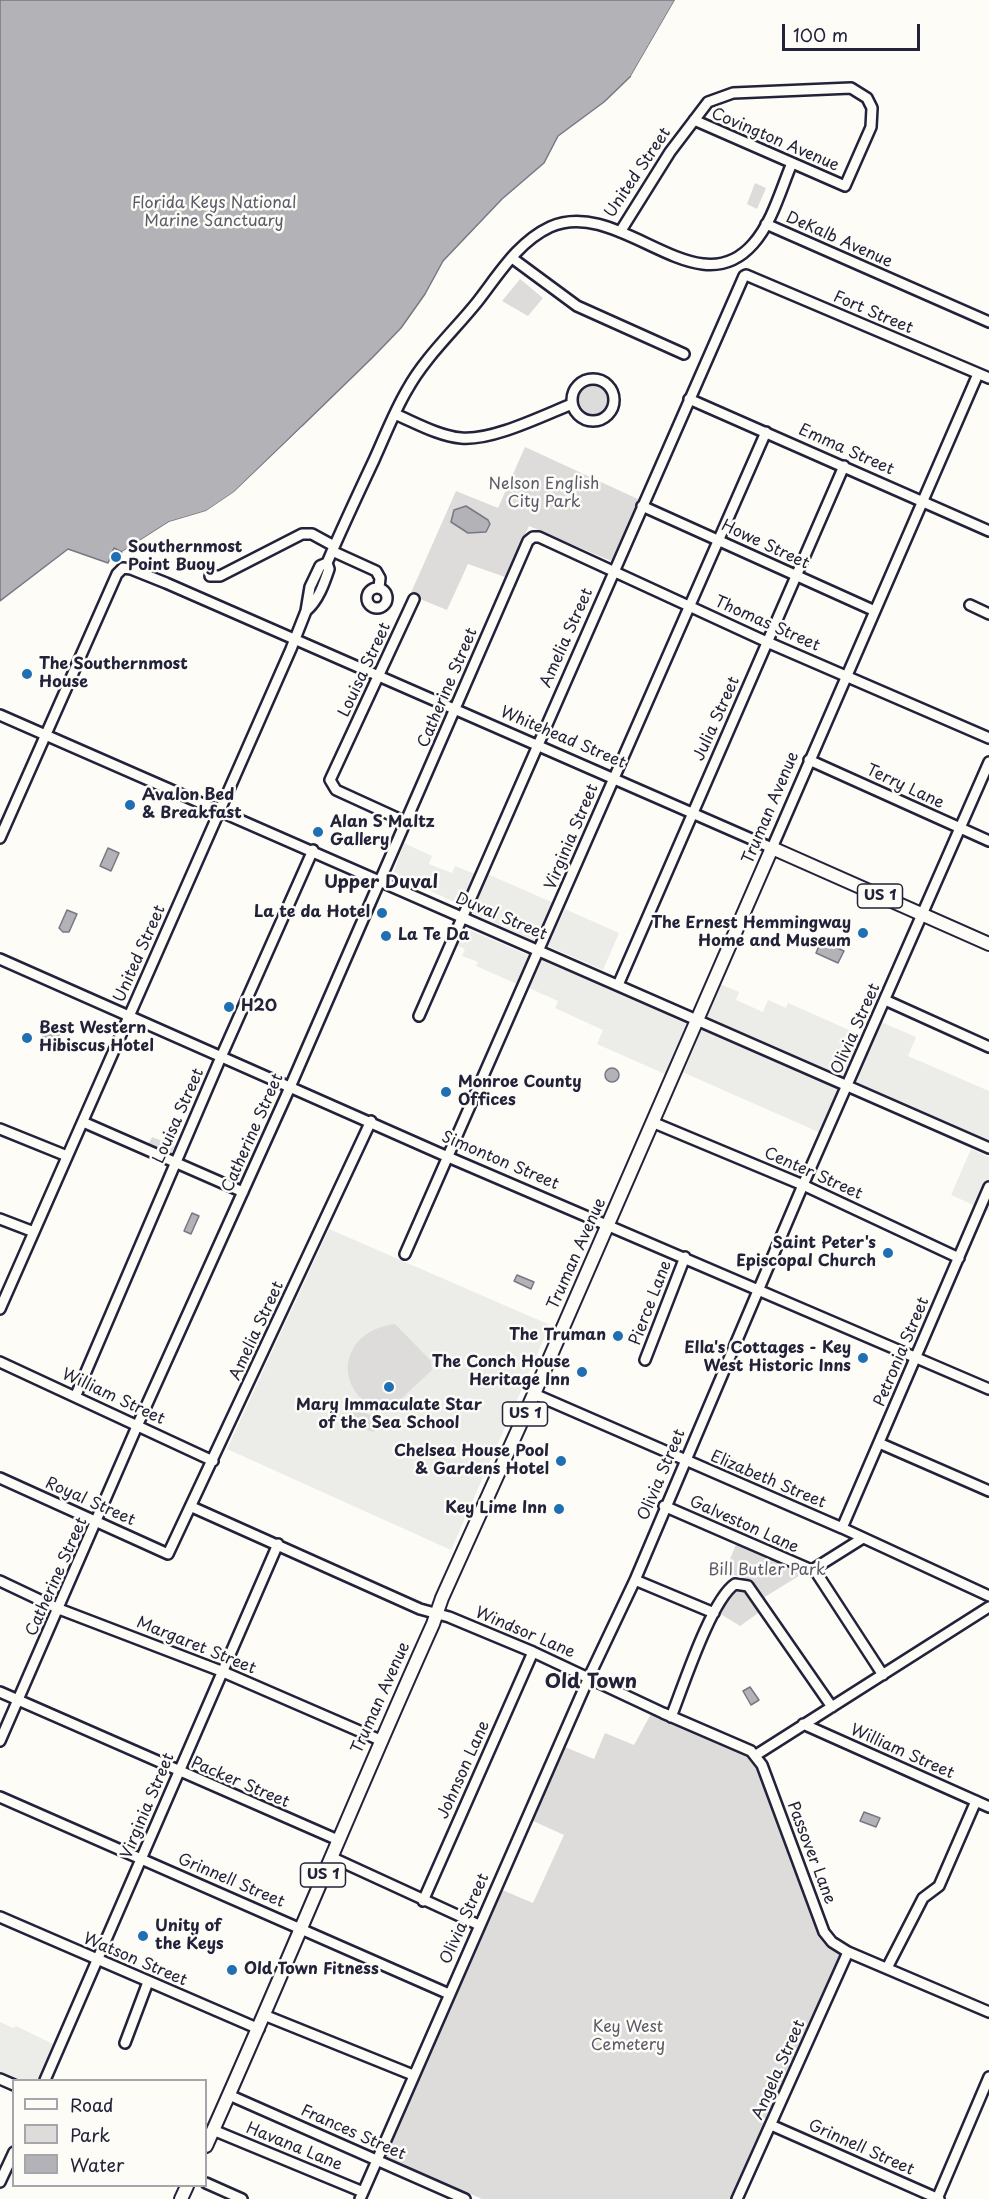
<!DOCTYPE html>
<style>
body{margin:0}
#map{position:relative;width:989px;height:2199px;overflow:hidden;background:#fdfcf7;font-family:"Playpen Sans",sans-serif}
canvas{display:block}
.legend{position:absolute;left:12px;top:2079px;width:195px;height:108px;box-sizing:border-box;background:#fdfcf7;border:2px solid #a5a5ac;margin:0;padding:8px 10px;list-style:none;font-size:18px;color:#22223b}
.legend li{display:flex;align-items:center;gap:12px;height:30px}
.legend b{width:30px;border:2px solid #a5a5ac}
.scale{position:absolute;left:782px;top:24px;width:138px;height:27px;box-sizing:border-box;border:3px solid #22223b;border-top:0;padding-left:8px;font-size:18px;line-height:21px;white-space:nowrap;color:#22223b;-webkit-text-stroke:4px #fdfcf7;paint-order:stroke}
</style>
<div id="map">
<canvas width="989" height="2199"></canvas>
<ul class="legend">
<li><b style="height:8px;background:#fdfcf7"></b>Road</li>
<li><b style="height:16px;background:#dddcdb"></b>Park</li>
<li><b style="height:16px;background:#b2b2b7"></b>Water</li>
</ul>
<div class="scale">100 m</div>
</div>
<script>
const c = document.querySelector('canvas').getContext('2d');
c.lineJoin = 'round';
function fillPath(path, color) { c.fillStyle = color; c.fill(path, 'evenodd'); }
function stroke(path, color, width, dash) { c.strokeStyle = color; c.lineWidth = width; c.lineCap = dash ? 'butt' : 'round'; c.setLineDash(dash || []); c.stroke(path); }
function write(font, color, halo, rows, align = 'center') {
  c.font = font + ' "Playpen Sans",sans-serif'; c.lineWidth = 5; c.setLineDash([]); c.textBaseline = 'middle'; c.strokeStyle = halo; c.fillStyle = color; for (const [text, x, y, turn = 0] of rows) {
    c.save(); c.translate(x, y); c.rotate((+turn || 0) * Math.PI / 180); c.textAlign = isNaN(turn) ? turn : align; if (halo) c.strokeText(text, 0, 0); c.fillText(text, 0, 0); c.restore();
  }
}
fillPath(new Path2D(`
 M404,843L432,856L429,864L452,873L455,866L475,874L461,905L393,874Z
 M485,873L556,904L539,943L468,911Z
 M565,909L619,933L603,970L548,946Z
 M458,925L530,956L517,984L476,966L478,962L462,956L465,949L452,943Z
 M542,960L690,1025L667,1075L597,1044L603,1030L555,1008L558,1001L529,988Z
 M718,983L739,992L736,1000L763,1012L768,1000L786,1008L788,1003L865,1037L846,1079L703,1016Z
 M881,1022L916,1037L908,1056L989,1091V1142L854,1083Z
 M699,1028L842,1091L823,1134L680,1071Z
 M971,1149L989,1157V1212L951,1195Z
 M329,1229L550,1325L451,1550L227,1449Z
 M0,2022L13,2028L16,2026L53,2044L37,2080H14L0,2077Z`), '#ecece9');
fillPath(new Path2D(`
 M755,183L766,188L757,209L747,204Z
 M520,279L543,298L528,316L502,301Z
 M577 400a16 16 0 1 1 32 0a16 16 0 1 1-32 0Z
 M525,447L640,500L611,561L529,526L505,577L468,564L447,610L410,595L456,491L498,508Z
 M152,1137L175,1146L170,1157L147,1147Z
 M395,1324L431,1361L432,1370L386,1413C331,1395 337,1331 395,1324Z
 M349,1409L383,1418L378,1429L373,1432L345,1422Z
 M739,1537L807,1571L763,1598C752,1583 743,1574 724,1574Z
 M734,1588L745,1589L761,1611L740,1626L719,1613Z
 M651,1714L749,1757L756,1765L827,1946L840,1954L734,2199H482L383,2155L500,1889L533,1903L564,1835L531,1820L565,1747L594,1759L605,1733L634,1745Z`), '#dddcdb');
const water = new Path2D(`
 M0,0H675L631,76L604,102L558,136L544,163L502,199L443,261L425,294L401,328L373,357L234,492L206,511L169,522L122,552L114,548L108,563L68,549L0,601Z
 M466,506L488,520L490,524L486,532L468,533L451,522L454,510Z
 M108,848L119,853L111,871L100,866Z
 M67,910L77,914L69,932H63L59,928Z
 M821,941L844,951L838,963L816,953Z
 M47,1027L60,1033L57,1039L51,1038L45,1048L39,1045Z
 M605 1075a7 7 0 1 1 14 0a7 7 0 1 1-14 0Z
 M192,1213L199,1216L191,1234L184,1231Z
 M517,1275L534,1282L531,1289L514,1281Z
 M750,1687L759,1700L751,1705L743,1691Z
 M864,1812L880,1818L876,1827L860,1821Z`);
fillPath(water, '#b2b2b7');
stroke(water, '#787885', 1.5);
fillPath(new Path2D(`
 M675,0H678L677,6L632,79L631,76Z
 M302,427L304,429L236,495L207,513L170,525L125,554L122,552L169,522L206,511L234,492Z`), '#fdfcf7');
const minor = new Path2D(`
 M766,224L989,322
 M620,232L670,152L708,102L733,93L851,88L867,98L872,108L871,127L845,186L694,120
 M512,258L577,306L684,354
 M572 400a21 21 0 1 1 42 0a21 21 0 1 1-42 0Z
 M689,399L989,531
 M395,414C416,423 439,436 461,438C492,441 542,416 572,404
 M642,506L875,611
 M332,551L376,571L380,578L379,588
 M210,576H220L302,534H312L334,546
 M367 598a10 10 0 1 1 20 0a10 10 0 1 1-20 0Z
 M970,605L989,614
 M306,611C318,601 324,584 329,569L327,563
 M0,715L989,1148
 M809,760L989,841
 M406,822L336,790L330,780L414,599
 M0,838L117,574L123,568L131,569L166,583L772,848L978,374
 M0,959L448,1157L989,1389
 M618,985L844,466
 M885,1000L989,1047
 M419,1016L744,276L746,275L989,378
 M83,1122L243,1192
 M652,1122L803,1185L959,1258
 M0,1129L67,1156
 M0,1219L34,1232
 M405,1254L766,432
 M0,1309L291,649L306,611L310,587L320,566L327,563C342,528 358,494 374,460C385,436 394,412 407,390C425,357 455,330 478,301C499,274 518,242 550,227C620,196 696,309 753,244C772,223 781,189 792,163
 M645,1360L685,1257
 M0,1362L213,1461
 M534,1394L842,1528L989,1596
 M76,1395L221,1057L313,850
 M879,1443L989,1491
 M0,1478L168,1554L371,1121
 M664,1506L816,1572L883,1675
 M192,1507L420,1609L449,1617L533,1652L663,1713L751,1751L762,1765L824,1932L832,1942L848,1952L989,2012
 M842,1528L989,1187
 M812,1570L863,1538
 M635,1580L714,1613
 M0,1581L59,1609L221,1671L380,1740
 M0,1692L338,1840
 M671,1717C683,1687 711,1600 735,1584L748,1586L832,1707
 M803,1724L989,1807
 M0,1741L138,1424L287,1094L528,541L533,537H539L767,642L989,738
 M756,1755L989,1607
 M0,1797L449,1994
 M331,1857L479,1925
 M423,1901L533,1652
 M0,1917L259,2029
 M887,1968L923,1898L939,1886L976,1801
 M264,2015L413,2075
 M125,2043L148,1982
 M0,2079L14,2085
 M45,2080L278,1544
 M229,2095L465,2199
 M771,2125L939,2199
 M213,2130L363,2192
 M0,2182L14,2152
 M206,2183L242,2199
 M360,2199L589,1677L635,1580L803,1185L989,762
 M737,2199L848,1952
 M937,2199L989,2077`);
const major = new Path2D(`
 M206,2146C284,1973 355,1797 433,1624L442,1598L534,1394L772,848L989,944
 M181,2199L187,2186`);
stroke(minor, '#22223b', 14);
stroke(major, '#22223b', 16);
stroke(minor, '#fdfcf7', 9);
stroke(major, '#fdfcf7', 12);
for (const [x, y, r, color] of [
 [116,557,6,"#1f6fb2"],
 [27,674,6,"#1f6fb2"],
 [130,805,6,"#1f6fb2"],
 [318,832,6,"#1f6fb2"],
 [382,913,6,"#1f6fb2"],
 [863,933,6,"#1f6fb2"],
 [386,936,6,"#1f6fb2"],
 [229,1007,6,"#1f6fb2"],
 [27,1038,6,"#1f6fb2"],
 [446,1092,6,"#1f6fb2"],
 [888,1253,6,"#1f6fb2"],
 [618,1336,6,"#1f6fb2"],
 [863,1358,6,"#1f6fb2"],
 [582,1372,6,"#1f6fb2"],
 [389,1387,6,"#1f6fb2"],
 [561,1461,6,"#1f6fb2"],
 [559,1509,6,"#1f6fb2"],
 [143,1936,6,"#1f6fb2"],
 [232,1970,6,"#1f6fb2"]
]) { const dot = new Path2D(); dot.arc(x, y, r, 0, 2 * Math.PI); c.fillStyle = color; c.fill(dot); stroke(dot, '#fdfcf7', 2); }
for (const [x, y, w] of [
 [880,896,45],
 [525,1414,45],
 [323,1875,45]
]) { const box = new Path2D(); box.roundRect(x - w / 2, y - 12, w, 24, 4.5); c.fillStyle = '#fdfcf7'; c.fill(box); stroke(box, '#22223b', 1.5); }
write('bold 15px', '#22223b', null, [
 ["US 1",880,896],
 ["US 1",525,1414],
 ["US 1",323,1875]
]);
write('16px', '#22223b', '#fdfcf7', [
 ["Covington Avenue",775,140,23],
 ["United Street",638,173,-56],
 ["DeKalb Avenue",839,240,24],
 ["Fort Street",873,313,23],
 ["Emma Street",846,450,24],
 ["Howe Street",765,545,25],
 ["Thomas Street",767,624,24],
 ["Amelia Street",567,638,-66],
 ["Louisa Street",365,670,-65],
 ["Catherine Street",448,688,-67],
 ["Julia Street",717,719,-66],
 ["Whitehead Street",563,738,23],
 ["Terry Lane",905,787,25],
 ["Truman Avenue",771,808,-67],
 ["Virginia Street",572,837,-67],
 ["Duval Street",501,917,23],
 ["United Street",140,954,-66],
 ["Olivia Street",856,1029,-66],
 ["Louisa Street",179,1116,-66],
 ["Catherine Street",253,1133,-66],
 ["Simonton Street",500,1161,23],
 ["Center Street",813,1174,24],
 ["Truman Avenue",577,1254,-66],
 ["Pierce Lane",651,1303,-69],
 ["Amelia Street",257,1331,-65],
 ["Petronia Street",902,1352,-67],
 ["William Street",113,1397,25],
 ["Olivia Street",662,1475,-67],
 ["Elizabeth Street",768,1480,23],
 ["Royal Street",90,1502,24],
 ["Galveston Lane",744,1525,24],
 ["Catherine Street",57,1577,-66],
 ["Windsor Lane",525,1633,23],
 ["Margaret Street",196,1646,22],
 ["Truman Avenue",381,1698,-66],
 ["William Street",902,1752,24],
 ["Johnson Lane",464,1770,-66],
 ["Packer Street",240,1783,23],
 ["Virginia Street",148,1806,-67],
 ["Passover Lane",811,1853,69],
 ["Grinnell Street",231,1881,23],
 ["Olivia Street",465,1919,-66],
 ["Watson Street",135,1960,23],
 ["Angela Street",779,2070,-66],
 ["Frances Street",353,2133,24],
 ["Havana Lane",294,2147,22],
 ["Grinnell Street",861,2148,24]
]);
write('16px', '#5a5a6b', '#fdfcf7', [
 ["Florida Keys National",214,204],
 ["Marine Sanctuary",214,222],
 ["Nelson English",544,485],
 ["City Park",544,503],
 ["Bill Butler Park",767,1571],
 ["Key West",628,2028],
 ["Cemetery",628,2046]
]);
write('bold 16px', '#22223b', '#fdfcf7', [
 ["Southernmost",128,548],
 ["Point Buoy",128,566],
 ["The Southernmost",39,665],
 ["House",39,683],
 ["Avalon Bed",142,796],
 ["& Breakfast",142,814],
 ["Alan S Maltz",330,823],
 ["Gallery",330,841],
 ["La te da Hotel",370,913,"right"],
 ["The Ernest Hemmingway",851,924,"right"],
 ["Home and Museum",851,942,"right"],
 ["La Te Da",398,936],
 ["H2O",241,1007],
 ["Best Western",39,1029],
 ["Hibiscus Hotel",39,1047],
 ["Monroe County",458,1083],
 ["Offices",458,1101],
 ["Saint Peter's",876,1244,"right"],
 ["Episcopal Church",876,1262,"right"],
 ["The Truman",606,1336,"right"],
 ["Ella's Cottages - Key",851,1349,"right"],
 ["West Historic Inns",851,1367,"right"],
 ["The Conch House",570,1363,"right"],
 ["Heritage Inn",570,1381,"right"],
 ["Mary Immaculate Star",389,1406,"center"],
 ["of the Sea School",389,1424,"center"],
 ["Chelsea House Pool",549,1452,"right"],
 ["& Gardens Hotel",549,1470,"right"],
 ["Key Lime Inn",547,1509,"right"],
 ["Unity of",155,1927],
 ["the Keys",155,1945],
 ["Old Town Fitness",244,1970]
], 'left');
write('bold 18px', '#22223b', '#fdfcf7', [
 ["Upper Duval",381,883]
]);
write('bold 20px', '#22223b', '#fdfcf7', [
 ["Old Town",591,1682]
]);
</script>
